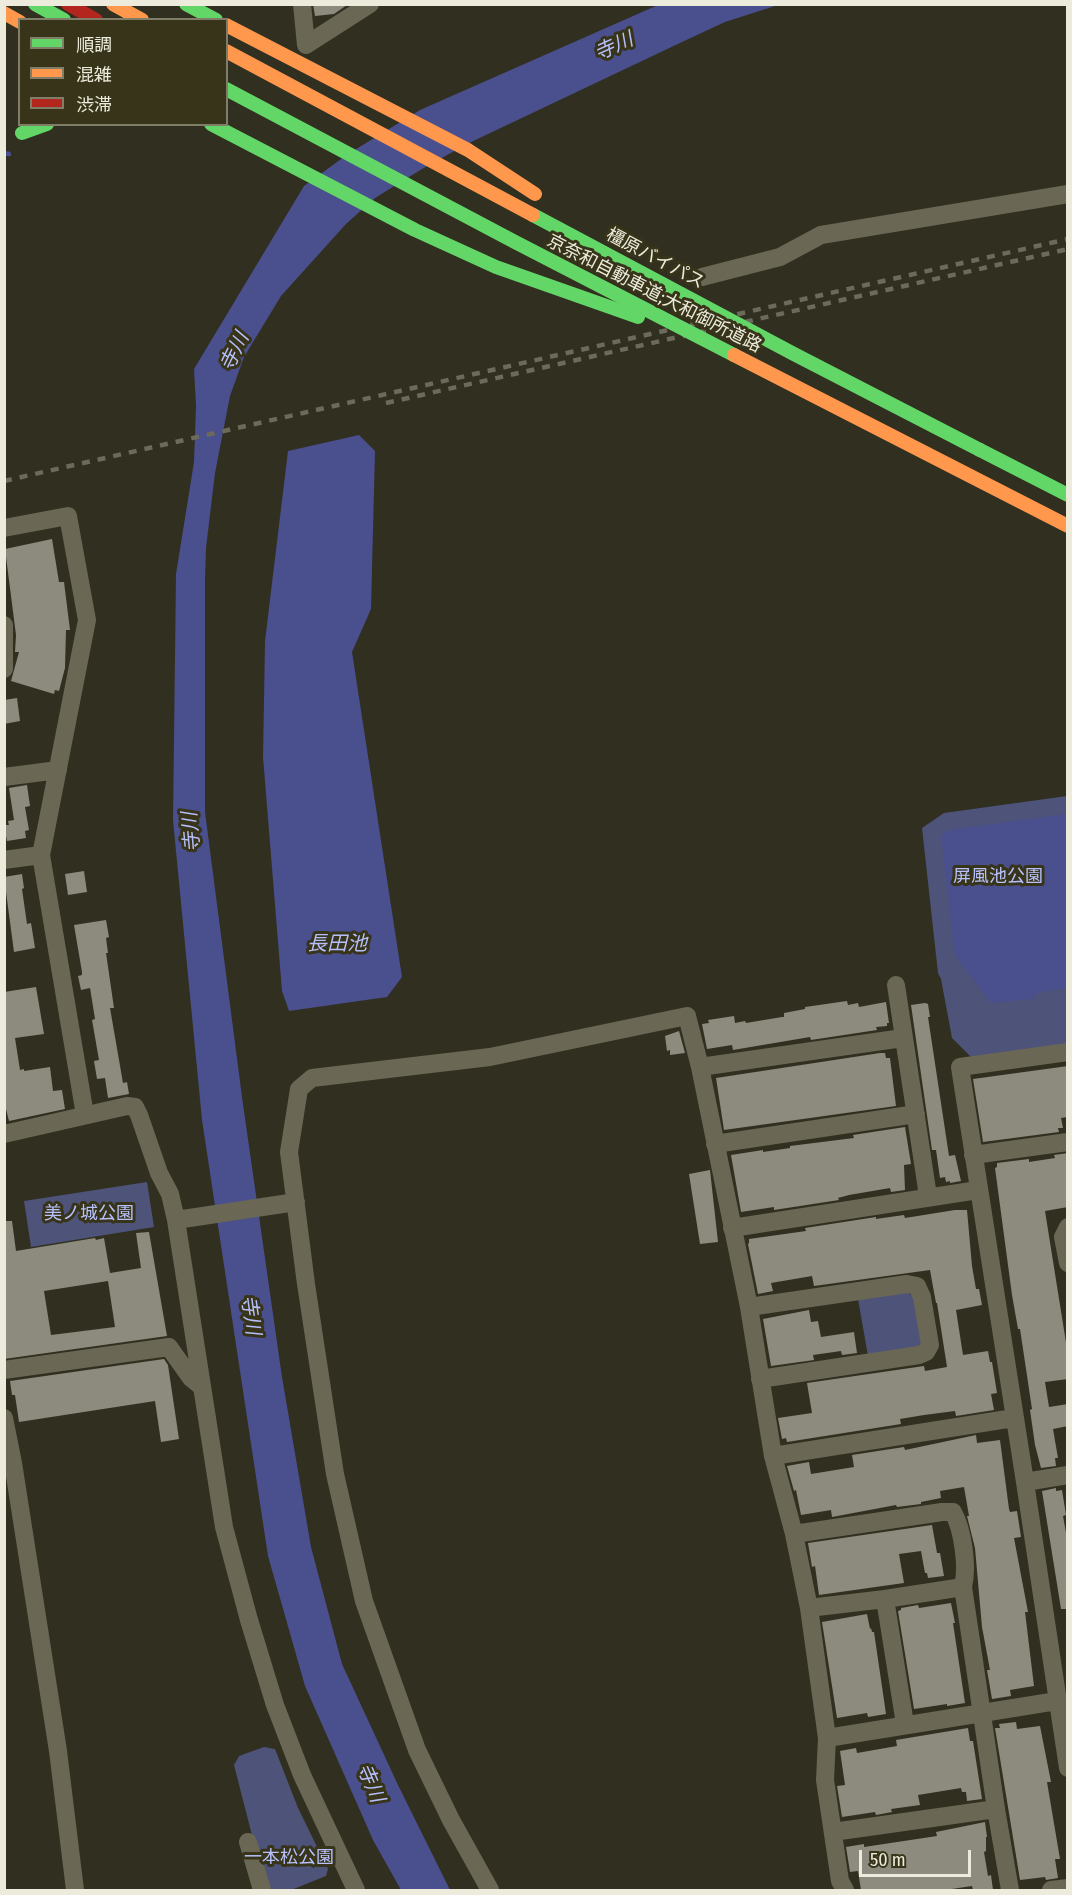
<!DOCTYPE html>
<meta charset="utf-8">
<style>
body{margin:0}
#map{position:relative;width:1072px;height:1895px;overflow:hidden;background:#312f20;font-family:"Fira Sans Condensed","Noto Sans JP",sans-serif}
canvas{display:block}
.frame{position:absolute;inset:0;border:6px solid #edecdc;pointer-events:none}
.legend{position:absolute;left:18px;top:18px;width:210px;height:108px;box-sizing:border-box;background:#37341a;border:2px solid #807e68;margin:0;padding:8px 10px;list-style:none;font-size:18px;color:#edecdc}
.legend li{display:flex;align-items:center;gap:12px;height:30px}
.legend b{width:30px;border:2px solid #807e68}
.scale{position:absolute;left:859px;top:1850px;width:112px;height:27px;box-sizing:border-box;border:3px solid #edecdc;border-top:0;padding-left:8px;font-size:18px;line-height:21px;white-space:nowrap;color:#edecdc;-webkit-text-stroke:4px #37341a;paint-order:stroke}
</style>
<div id="map">
<canvas width="1072" height="1895"></canvas>
<div class="frame"></div>
<ul class="legend">
<li><b style="height:8px;background:#63d668"></b>順調</li>
<li><b style="height:8px;background:#ff974d"></b>混雑</li>
<li><b style="height:8px;background:#b3261e"></b>渋滞</li>
</ul>
<div class="scale">50 m</div>
</div>
<script>
const c = document.querySelector('canvas').getContext('2d');
c.lineJoin = 'round';
function fillPath(path, color) { c.fillStyle = color; c.fill(path, 'evenodd'); }
function stroke(path, color, width, dash) { c.strokeStyle = color; c.lineWidth = width; c.lineCap = dash ? 'butt' : 'round'; c.setLineDash(dash || []); c.stroke(path); }
function write(font, color, halo, rows, align = 'center') {
  c.font = font + ' "Fira Sans Condensed","Noto Sans JP",sans-serif'; c.lineWidth = 6; c.setLineDash([]); c.textBaseline = 'middle'; c.strokeStyle = halo; c.fillStyle = color; for (const [text, x, y, turn = 0] of rows) {
    c.save(); c.translate(x, y); c.rotate((+turn || 0) * Math.PI / 180); c.textAlign = isNaN(turn) ? turn : align; if (halo) c.strokeText(text, 0, 0); c.fillText(text, 0, 0); c.restore();
  }
}
fillPath(new Path2D(`
 M1067,796V1045L972,1058L952,1038L941,979L938,973L922,828L944,813Z
 M147,1182L154,1227L31,1247L24,1201Z
 M907,1292L916,1298L924,1344L917,1348L868,1356L858,1299Z
 M264,1747L275,1749L298,1808L328,1869L326,1876L291,1890H266L234,1765L239,1756Z`), '#4e5379');
fillPath(new Path2D(`
 M658,5H778L725,22L682,42L467,144L422,169L375,198L346,224L281,296L244,357L230,396L215,473L206,548L205,579V812L242,1097L282,1377L311,1547L342,1664L398,1785L450,1890H401L373,1840L305,1686L268,1556L202,1120L173,820L176,574L194,462L196,406L194,369L304,186L348,154L420,110Z
 M359,435L375,451L371,609L352,652L402,977L387,997L289,1011L282,991L263,757L265,641L288,451Z
 M1067,814V988L1039,992L1032,999L991,1003L955,955L941,835L949,830Z`), '#4a4f8d');
stroke(new Path2D(`
 M4,153L9,154`), '#4a4f8d', 4.5);
fillPath(new Path2D(`
 M313,4H347V5L334,14L315,16Z
 M52,539L59,582H64L70,630H66L65,668L59,691L55,690L54,694L11,681L19,652H15L16,635L5,549Z
 M17,698L20,721L4,724V700Z
 M27,785L30,806L25,807L29,830L25,831L26,838L7,841L4,825H9L8,821L14,820L9,788Z
 M84,871L87,892L68,895L65,874Z
 M22,874L24,888L22,889L27,924L31,923L35,948L14,952L4,877Z
 M106,920L109,937L106,938L108,953H106L114,1008H110L123,1083L127,1082L129,1094L108,1098L105,1078L97,1079L94,1061L99,1060L92,1020L95,1019L90,988L81,990L78,976L82,975V972L74,925Z
 M36,987L44,1034L15,1038L20,1070L24,1069V1071L50,1067L53,1091L62,1090L65,1109L9,1121L4,1101V992Z
 M847,1001L848,1005L858,1003L859,1007L886,1002L889,1023H887V1026L876,1027L877,1030L811,1040L810,1037L733,1050L732,1045L707,1049L702,1024L709,1023L708,1020L734,1016L735,1023L745,1021L746,1023L782,1017H784V1013L805,1009V1007Z
 M925,1003L928,1004L930,1017H928L949,1156L955,1155L961,1181L950,1183V1181L946,1182L945,1177L940,1178L936,1150H932L911,1005Z
 M679,1031L685,1053L670,1055V1050L667,1051L665,1036Z
 M880,1053H885L886,1058H890L896,1106L724,1130L716,1078Z
 M1068,1066V1117L1061,1118L1063,1128H1058L1059,1132L983,1142L973,1079Z
 M905,1127L911,1164L904,1165L905,1190L891,1192L890,1188L849,1195L838,1198L839,1200L774,1210V1207L741,1212L731,1155L763,1150V1152L790,1148V1146L854,1138L853,1135Z
 M1068,1153V1207L1045,1211L1068,1355V1379L1045,1382L1049,1407L1068,1404V1426L1053,1429L1058,1458H1055L1056,1466L1041,1468L1035,1445L1030,1410L1032,1409L1020,1329H1018L1012,1295L995,1168L997,1167V1163L1029,1159V1162L1055,1158L1054,1155Z
 M710,1170L718,1242L700,1244L689,1174Z
 M955,1210H967L972,1266L976,1289H979L982,1305L956,1310L963,1355L988,1351L990,1362H992L997,1393L991,1394L994,1410L956,1416L955,1411L924,1415L900,1419L901,1424L787,1442L786,1438L782,1439L778,1418L812,1413L807,1383L924,1366L925,1371L947,1367L937,1303H936L930,1270L814,1286L812,1276L771,1283L773,1291L758,1294L748,1244L749,1243V1239L806,1231L805,1228L876,1217V1219L904,1215L905,1218Z
 M4,1221H12L16,1251L95,1238L96,1240L104,1238L110,1273L141,1268L136,1233L149,1232L167,1336L4,1359ZM108,1281L115,1327L51,1335L44,1291Z
 M809,1310L811,1322L818,1321L821,1337L854,1332L857,1353L842,1355L841,1351L813,1355L814,1360L771,1366L763,1319Z
 M164,1359L168,1365L179,1439L161,1442L155,1401L19,1422L15,1395H12L10,1381Z
 M976,1435L977,1443L1000,1440L1009,1509L1010,1512L1017,1511L1021,1537L1014,1538L1028,1612H1025L1034,1686L1010,1690L1011,1696L992,1699L987,1670H990L982,1627L975,1548L967,1516H969L964,1487L940,1491L941,1498L921,1502V1504L897,1507L896,1505L832,1517L831,1510L801,1515L796,1490L794,1491L787,1466L809,1462L811,1474L854,1467L852,1455L904,1447L905,1450Z
 M1056,1488V1491L1062,1490L1066,1515L1063,1516L1068,1544V1609H1061L1042,1491Z
 M932,1525L937,1553H940L944,1576L928,1578L927,1573H925L921,1551L899,1554L904,1583L819,1595L815,1566L812,1567L808,1543Z
 M951,1603L955,1623H953L965,1703L947,1706V1704L914,1709L898,1611L901,1610V1608L918,1605L919,1608Z
 M867,1614L870,1629L871,1628L872,1632H874L886,1714L868,1717L867,1713L837,1718L822,1622Z
 M1016,1722L1017,1729L1040,1726L1051,1782H1047L1060,1859H1055L1058,1878L1046,1880L1045,1877L1020,1880L995,1728H1000L999,1724Z
 M968,1728L970,1741H973L982,1799L967,1801L966,1792H962L961,1788L918,1795L920,1805L891,1809L892,1812L876,1815L875,1812L842,1817L837,1786L845,1785L840,1751L856,1748L857,1753L897,1746L896,1740Z
 M985,1822L987,1837H986V1851L984,1852L988,1876L991,1875L993,1890H973L972,1886L945,1890H861L858,1871L850,1872L846,1847L864,1844V1847L937,1836L936,1832Z`), '#8c8b7e');
stroke(new Path2D(`
 M302,4L306,45L370,4
 M702,277L780,257L821,235L1068,194
 M4,528L68,516L87,620L41,855L85,1115
 M4,625V669
 M4,777L58,770
 M4,860L41,855
 M896,985L928,1196
 M700,1067L903,1038
 M4,1134L127,1106L135,1107L139,1115L159,1173L170,1194L176,1220L224,1527L249,1620L275,1705L302,1775L356,1890
 M715,1144L916,1114
 M973,1155L1068,1142
 M176,1220L296,1202
 M1068,1227L1063,1237L1068,1263
 M732,1228L978,1190
 M749,1307L907,1284L917,1286L922,1297L930,1345L926,1352L919,1355L760,1379
 M4,1370L169,1347L191,1378L202,1387
 M4,1418L13,1463L58,1751L75,1890
 M773,1456L1014,1418
 M1068,1475L1025,1482L1068,1768
 M1025,1482L960,1067L1068,1052
 M794,1534L942,1512H953C963,1530 968,1567 963,1587L996,1809L1010,1890
 M885,1599L905,1724
 M809,1608L885,1599L963,1587
 M827,1738L1057,1701
 M833,1832L996,1809
 M248,1842L262,1890
 M490,1890L451,1820L417,1750L364,1601L335,1474L306,1284L289,1152L299,1089L312,1078L490,1057L687,1016L700,1067L749,1307L773,1456L794,1534L809,1608L827,1738L825,1780L840,1881L845,1890
 M1051,1890L1068,1888`), '#6a6754', 18);
stroke(new Path2D(`
 M35,4L64,20
 M186,4L216,20
 M211,124L415,230L496,267L638,317
 M22,133L47,124
 M980,450L1068,495`), '#63d668', 14);
stroke(new Path2D(`
 M113,4L142,20
 M4,13L20,22`), '#ff974d', 14);
stroke(new Path2D(`
 M68,4L96,20`), '#b3261e', 14);
stroke(new Path2D(`
 M386,403L1068,249
 M4,481L1068,239`), '#6b6a5b', 4.5, [8, 8]);
stroke(new Path2D(`
 M226,89L515,242L734,355
 M533,215L792,353L980,450`), '#63d668', 14);
stroke(new Path2D(`
 M226,25L468,150L535,194
 M226,51L533,215
 M734,355L1068,526`), '#ff974d', 14);
write('18px', '#edecdc', '#37341a', [
 ["橿原バイパス",655,259,28],
 ["京奈和自動車道;大和御所道路",654,294,27]
]);
write('18px', '#b7c1fd', '#37341a', [
 ["屏風池公園",998,877],
 ["美ノ城公園",89,1214],
 ["一本松公園",289,1858]
]);
write('italic 20px', '#b5bffb', '#37341a', [
 ["寺川",614,47,-24],
 ["寺川",235,352,-64],
 ["寺川",192,832,-95],
 ["長田池",337,944],
 ["寺川",250,1315,82],
 ["寺川",370,1783,67]
]);
</script>
